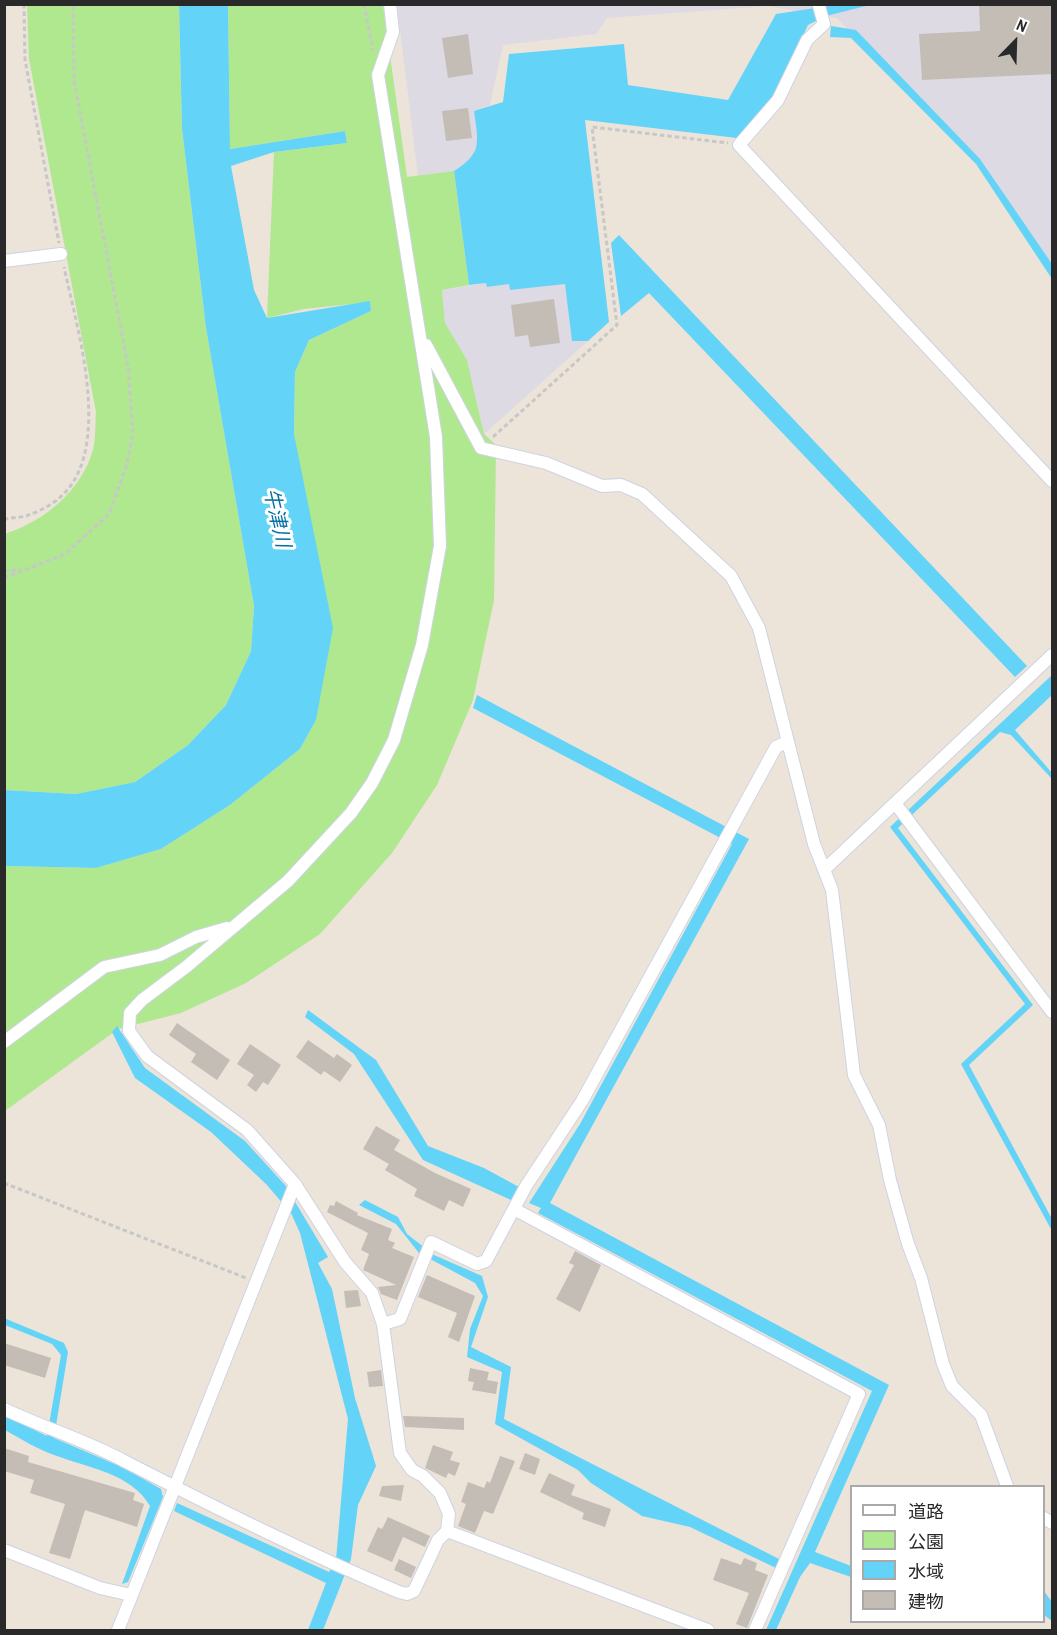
<!DOCTYPE html>
<meta charset="utf-8">
<style>
body{margin:0}
#map{position:relative;width:1057px;height:1635px;overflow:hidden;background:#ece3d9;font-family:"Archivo Narrow","Noto Sans JP",sans-serif}
canvas{display:block}
.frame{position:absolute;inset:0;border:6px solid #292929;pointer-events:none}
.legend{position:absolute;left:850px;top:1485px;width:195px;height:138px;box-sizing:border-box;background:#fff;border:2px solid #a9a9a9;margin:0;padding:8px 10px;list-style:none;font-size:18px;color:#292929}
.legend li{display:flex;align-items:center;gap:12px;height:30px}
.legend b{width:30px;border:2px solid #a9a9a9}
.north{position:absolute;left:985px;top:12px;width:60px;height:60px;-webkit-text-stroke:4px #fff;paint-order:stroke;rotate:23deg;font-size:16px;font-weight:700;line-height:24px;text-align:center;color:#292929}
.north::after{content:'';display:block;margin:auto;width:21px;height:27px;background:#292929;clip-path:polygon(50% 0,100% 100%,50% 72%,0 100%)}
</style>
<div id="map">
<canvas width="1057" height="1635"></canvas>
<div class="frame"></div>
<ul class="legend">
<li><b style="height:8px;background:#fff"></b>道路</li>
<li><b style="height:16px;background:#b0e890"></b>公園</li>
<li><b style="height:16px;background:#63d4f7"></b>水域</li>
<li><b style="height:16px;background:#c4bdb6"></b>建物</li>
</ul>
<div class="north">N</div>
</div>
<script>
const c = document.querySelector('canvas').getContext('2d');
c.lineJoin = 'round';
function fillPath(path, color) { c.fillStyle = color; c.fill(path, 'evenodd'); }
function stroke(path, color, width, dash) { c.strokeStyle = color; c.lineWidth = width; c.lineCap = dash ? 'butt' : 'round'; c.setLineDash(dash || []); c.stroke(path); }
function write(font, color, halo, rows, align = 'center') {
  c.font = font + ' "Archivo Narrow","Noto Sans JP",sans-serif'; c.lineWidth = 6; c.setLineDash([]); c.textBaseline = 'middle'; c.strokeStyle = halo; c.fillStyle = color; for (const [text, x, y, turn = 0] of rows) {
    c.save(); c.translate(x, y); c.rotate((+turn || 0) * Math.PI / 180); c.textAlign = isNaN(turn) ? turn : align; if (halo) c.strokeText(text, 0, 0); c.fillText(text, 0, 0); c.restore();
  }
}
fillPath(new Path2D(`
 M397,5H1052V269L976,160L837,18L768,6L607,18L596,34L503,45L490,105L474,111L478,141L471,161L454,171L418,176Z
 M487,283L488,287L509,284L510,290L566,283L572,341H588L484,434L467,360L445,324L442,290Z`), '#dddae4');
fillPath(new Path2D(`
 M27,5H179L182,129L206,328L254,606L251,651L226,705L188,745L135,782L76,794L5,790L4,534C44,522 81,491 93,450C96,438 95,424 96,412L29,59Z
 M228,5H383L407,177L454,171L469,285L442,290L445,323L467,360L484,434L496,445L494,600L473,700L437,785L392,853L320,934L246,983L181,1013L118,1029L5,1111V866L96,868L161,849L230,805L300,749L316,720L294,434L295,372L309,340L371,311L370,302L304,309L267,318L274,152L347,143L345,131L230,149Z`), '#b0e890');
fillPath(new Path2D(`
 M179,5H228L230,149L345,131L347,143L274,152L231,166L254,290L267,318L370,301L371,311L309,340L295,372L294,434L333,628L316,720L300,749L230,805L161,849L96,868L5,866V790L76,794L135,782L188,745L226,705L251,651L254,606L206,328L182,129Z
 M835,5H870L826,16L808,25L774,97L737,138L585,120L609,322L588,341H572L565,284L510,290L509,284L487,287L486,283L469,285L454,171C483,153 478,142 474,111L503,102L509,54L624,44L628,85L728,100L776,14Z
 M831,26L856,30L980,159L1052,264V279L976,164L851,38L830,37Z
 M619,235L1027,666L1015,677L649,293L621,316L611,243Z
 M1052,675V695L1015,730L1052,773V779L1011,735L1000,732L898,828L1033,1005L969,1065L1052,1219V1231L961,1064L1025,1004L890,827Z
 M477,695L749,839L550,1203L889,1385L815,1552L851,1566V1577L810,1563L800,1577L776,1630H766L872,1391L538,1213L541,1208L529,1203L580,1124L732,844L473,708Z
 M308,1010L376,1060L428,1146L484,1168L519,1187L511,1200L423,1160L354,1054L305,1017Z
 M117,1026L145,1068L245,1141L285,1185L328,1257L318,1263L332,1289L355,1398L376,1466L358,1505L351,1559L323,1630H308L326,1583L174,1511L177,1503L329,1572L336,1560L348,1419L300,1233L291,1213L266,1184L211,1132L135,1078L112,1032Z
 M365,1200L398,1217L407,1234L434,1255L482,1276L488,1297L471,1347L511,1367L504,1419L781,1560L776,1568L690,1527L642,1516L591,1483L578,1470L495,1424L502,1372L467,1357L470,1329L483,1296L475,1283L419,1253L396,1224L359,1205Z
 M4,1318L64,1343L68,1352L54,1438L124,1468L161,1489L163,1497L128,1582L122,1584L150,1506C131,1473 88,1468 54,1455C37,1449 21,1439 5,1430V1416L47,1436L61,1355L52,1344L5,1325Z
 M1044,1591L1052,1602V1621L1044,1615Z`), '#63d4f7');
fillPath(new Path2D(`
 M979,4H1053V74L922,80L919,34L980,31Z
 M468,34L473,74L448,78L442,38Z
 M468,108L472,138L446,141L442,111Z
 M554,299L560,343L530,347L528,335L515,337L511,305Z
 M177,1023L230,1060L217,1080L191,1062L196,1054L169,1035Z
 M308,1040L334,1058L337,1054L352,1065L340,1082L324,1071L321,1075L296,1057Z
 M250,1044L281,1065L268,1085L263,1082L256,1092L247,1085L254,1075L237,1064Z
 M376,1126L400,1140L394,1150L435,1173L471,1189L463,1207L449,1200L444,1211L414,1196L417,1189L385,1170L389,1164L363,1149Z
 M336,1201L358,1213L357,1215L392,1229L388,1240L395,1243L392,1248L414,1257L397,1300L381,1294L378,1287L396,1285L363,1270L369,1254L361,1250L368,1233L327,1212L330,1205L334,1206Z
 M575,1251L601,1265L580,1312L556,1299L574,1265L569,1263Z
 M427,1275L475,1296L459,1342L448,1337L457,1313L418,1297Z
 M358,1290L361,1306L346,1308L344,1291Z
 M4,1343L51,1358L45,1378L4,1365Z
 M470,1368L489,1372L487,1380L498,1382L496,1394L472,1390L474,1382L468,1381Z
 M381,1370L383,1386L369,1387L367,1372Z
 M403,1416L464,1418V1430L405,1427Z
 M433,1445L453,1452L450,1460L460,1463L455,1476L448,1473L446,1478L425,1468Z
 M4,1448L29,1456L28,1462L135,1493L133,1500L144,1504L137,1527L85,1510L70,1559L49,1553L65,1504L30,1493L34,1480L4,1471Z
 M525,1453L540,1459L535,1475L519,1469Z
 M500,1456L515,1461L493,1514L484,1511L475,1533L458,1526L466,1504L461,1502L468,1482L484,1488L487,1481L490,1483Z
 M549,1473L575,1485L571,1495L611,1509L605,1527L582,1519L584,1513L540,1492Z
 M404,1485L401,1501L379,1496L382,1486Z
 M388,1517L430,1536L425,1547L403,1537L392,1562L367,1551L378,1527L382,1529Z
 M721,1558L741,1565L744,1558L757,1563L755,1570L768,1575L747,1628L736,1624L749,1593L713,1580Z
 M399,1559L416,1567L411,1578L394,1570Z`), '#c4bdb6');
const street = new Path2D(`
 M390,4L393,32L378,75L436,437L440,546L422,645L394,740L372,783L351,813L288,881L186,967L142,1000L130,1013L129,1031L147,1056L247,1130L295,1184L345,1262L372,1293L383,1324L400,1453L412,1470L423,1476L440,1493L449,1514L447,1531L708,1630
 M819,6L824,24L807,40L778,100L739,145L1052,481
 M4,261L61,254
 M426,345L481,448L546,463L602,486L621,485L642,494L731,576L759,628L814,844L832,890L854,1075L879,1125L890,1180L908,1244L921,1278L943,1364L952,1386L981,1415L1007,1486
 M895,803L1052,1012
 M826,868L1052,655
 M4,1042L104,967L160,955L196,937L227,928
 M514,1209L859,1394L755,1630
 M383,1324L400,1319L431,1242L477,1264L486,1261L526,1186L582,1101L776,747L787,742
 M4,1409C44,1428 88,1441 126,1462C216,1508 306,1553 399,1592L407,1594L414,1591L438,1540L447,1531
 M1044,1518L1052,1523
 M4,1550L100,1588L131,1595
 M118,1630L295,1184`);
stroke(street, '#ced3e3', 14);
stroke(new Path2D(`
 M24,4L25,60L59,243
 M364,4L373,50
 M493,437L617,325L592,127L728,143
 M4,520C10,517 19,518 26,516C34,513 44,509 51,504C119,462 77,329 64,267
 M4,571L21,570
 M4,578L65,554L109,514L127,464L133,434L128,366L74,81L73,4
 M4,1183L246,1278`), '#c7c7c7', 3, [4.5, 3]);
stroke(street, '#fff', 12);
write('italic 20px', '#036fa2', '#fff', [
 ["牛津川",276,518,77]
]);
</script>
